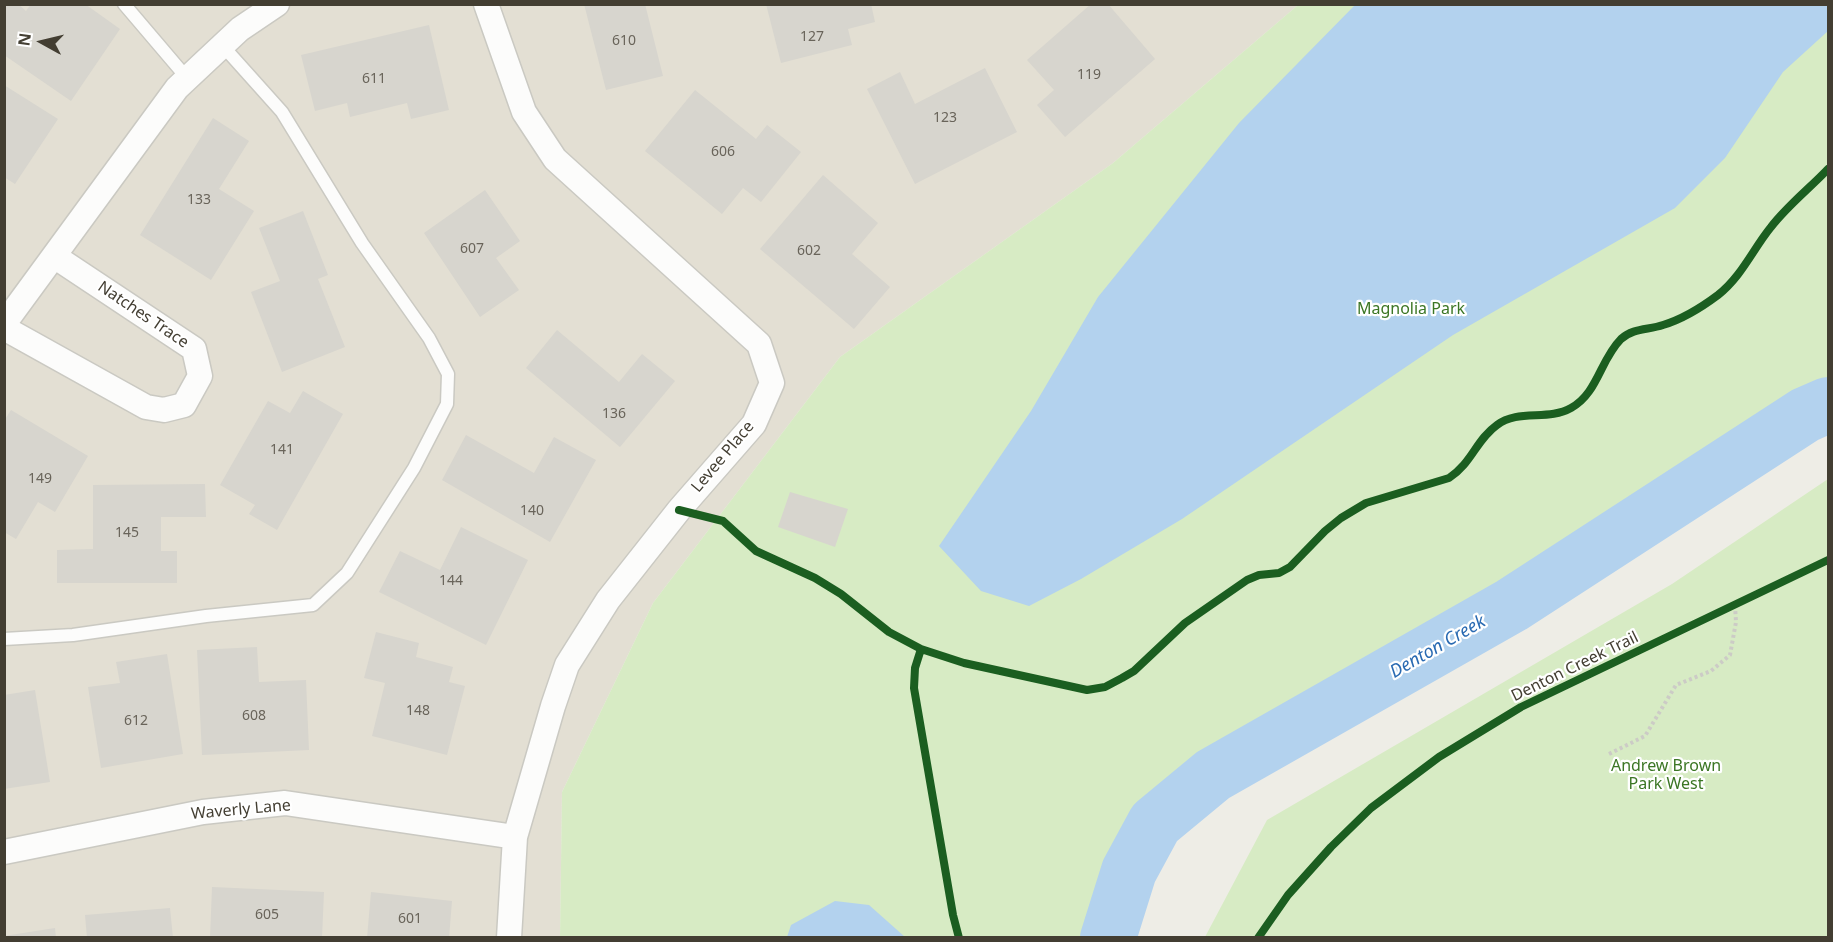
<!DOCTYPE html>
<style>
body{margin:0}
#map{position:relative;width:1833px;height:942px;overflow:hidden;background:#eeede6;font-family:"Noto Sans",sans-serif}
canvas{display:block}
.frame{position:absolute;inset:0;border:6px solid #433e32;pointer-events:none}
.north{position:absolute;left:12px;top:12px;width:60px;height:60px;-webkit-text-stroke:4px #fff;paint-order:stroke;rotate:278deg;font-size:16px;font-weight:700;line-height:24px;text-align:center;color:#433e32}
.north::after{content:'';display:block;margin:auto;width:21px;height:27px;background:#433e32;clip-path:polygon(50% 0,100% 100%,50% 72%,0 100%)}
</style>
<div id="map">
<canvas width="1833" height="942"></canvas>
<div class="frame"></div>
<div class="north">N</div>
</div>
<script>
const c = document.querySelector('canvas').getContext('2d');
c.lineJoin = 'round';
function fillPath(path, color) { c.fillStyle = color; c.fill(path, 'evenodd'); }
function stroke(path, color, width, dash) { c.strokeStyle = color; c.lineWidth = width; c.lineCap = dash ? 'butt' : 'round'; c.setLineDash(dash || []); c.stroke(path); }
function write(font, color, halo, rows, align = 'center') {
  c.font = font + ' "Noto Sans",sans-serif'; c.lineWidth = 4.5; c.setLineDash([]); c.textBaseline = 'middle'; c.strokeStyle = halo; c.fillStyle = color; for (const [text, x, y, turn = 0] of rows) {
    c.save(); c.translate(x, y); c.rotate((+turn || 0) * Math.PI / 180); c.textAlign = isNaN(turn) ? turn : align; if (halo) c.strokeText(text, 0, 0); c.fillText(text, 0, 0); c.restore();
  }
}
fillPath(new Path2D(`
 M5,5H1298L1113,163L840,357L653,603L562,792L560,937L5,938Z`), '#e3dfd3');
fillPath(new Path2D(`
 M1298,5H1828V405L1805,415L1512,605L1213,775L1155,823L1129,871L1108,937L560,938L562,792L653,603L840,357L1113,163Z
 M1828,479V937H1205L1267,820L1672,584Z`), '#d7ebc4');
fillPath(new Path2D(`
 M1355,5H1828V31L1783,72L1725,158L1675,208L1453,335L1182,519L1081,579L1029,606L981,591L939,546L1031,411L1098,297L1239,123Z
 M835,901L869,905L905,937H787L791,925Z`), '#b3d2ee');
stroke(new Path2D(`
 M1108,938L1129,871L1155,823L1213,775L1512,605L1805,415L1828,405`), '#b3d2ee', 56);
fillPath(new Path2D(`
 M4,4H18L26,11L31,4H85L120,29L71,101L4,55Z
 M584,4H645L663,76L606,90Z
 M766,4H871L875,22L848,29L852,45L781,63Z
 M1091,4H1108L1155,59L1065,137L1037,105L1054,90L1027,60Z
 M429,25L449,110L411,119L407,103L350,117L347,103L315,111L301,55Z
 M985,68L1017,132L915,184L867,89L900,72L915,104Z
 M4,85L58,119L15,184L4,177Z
 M695,90L756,139L767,125L801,152L761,202L743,188L722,214L645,151Z
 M213,118L249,141L219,189L254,211L211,280L140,235Z
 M823,175L878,223L852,254L890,287L854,329L760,249Z
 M485,190L520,241L496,258L519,290L480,317L424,233Z
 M303,211L328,275L318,279L345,347L282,372L251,292L280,281L259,228Z
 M557,330L619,382L642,354L675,381L620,447L526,368Z
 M303,391L343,414L277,530L249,514L255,505L220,485L268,401L290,413Z
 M11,410L88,456L55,512L38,502L16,539L4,532V421Z
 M466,435L534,473L554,437L596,460L550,542L442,480Z
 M205,484L206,517H161V551H177V583H57V550L93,549V485Z
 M790,492L848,509L835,547L778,527Z
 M461,527L528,560L486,645L379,592L400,551L440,570Z
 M376,632L419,643L416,657L453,667L449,682L465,686L447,755L372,736L385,683L364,678Z
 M257,647L259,682L306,680L309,750L202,755L197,650Z
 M167,654L183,754L101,768L88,687L120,683L116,662Z
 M35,690L50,782L4,789V695Z
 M212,887L324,892L322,938H210Z
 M371,892L452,901L449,938H367Z
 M170,908L173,938H87L85,915Z
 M55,928L56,938H4V936Z`), '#d7d5ce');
const lane = new Path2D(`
 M124,4L187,78
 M4,639L73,635L206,616L313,605L347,573L414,468L447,404L448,374L429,338L362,243L282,112L222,45`);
const street = new Path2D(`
 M486,4L524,112L555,159L759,344L772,383L754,424L679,510L608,600L567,665L553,706L515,837L509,938
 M4,324L177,88L240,29L277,4
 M4,328L146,407L164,410L184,405L200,376L194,349L54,256
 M4,852L203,812L285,803L515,837`);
stroke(lane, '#cac9c2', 15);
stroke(street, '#cac9c2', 27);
stroke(new Path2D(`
 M1609,754L1645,736L1676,685L1711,671L1730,655L1736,622L1735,605`), '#cccbc6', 4, [3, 3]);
stroke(lane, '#fcfcfb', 12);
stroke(street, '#fcfcfb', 24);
stroke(new Path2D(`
 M679,510L723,521L756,551L815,578L841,594L889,632L921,649
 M959,938L953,915L914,688L915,668L921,649L964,663L1087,690L1105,687L1122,678L1134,671L1185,623L1247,580L1259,575L1279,573L1290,567L1325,531L1341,518L1366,503L1449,478C1472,463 1476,440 1497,425C1518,409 1548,421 1571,408C1598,393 1600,360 1621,339C1633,328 1648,330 1663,325C1683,319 1702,307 1718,295C1742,276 1753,249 1771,227C1788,205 1810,188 1828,169
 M1258,938L1288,895L1331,847L1371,808L1439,757L1521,707L1828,560`), '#1b5e20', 8);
write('14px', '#69645a', null, [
 ["127",812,37],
 ["610",624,41],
 ["119",1089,75],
 ["611",374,79],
 ["123",945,118],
 ["606",723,152],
 ["133",199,200],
 ["607",472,249],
 ["602",809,251],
 ["136",614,414],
 ["141",282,450],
 ["149",40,479],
 ["140",532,511],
 ["145",127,533],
 ["144",451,581],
 ["148",418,711],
 ["608",254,716],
 ["612",136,721],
 ["605",267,915],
 ["601",410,919]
]);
write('16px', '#3b7624', '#fff', [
 ["Magnolia Park",1411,309],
 ["Andrew Brown",1666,766],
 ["Park West",1666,784]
]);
write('16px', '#433e32', '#fff', [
 ["Natches Trace",143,315,34],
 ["Levee Place",723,457,-50],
 ["Denton Creek Trail",1575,667,-26],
 ["Waverly Lane",241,810,-5]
]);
write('italic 18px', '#296ab2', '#fff', [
 ["Denton Creek",1438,647,-30]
]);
</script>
